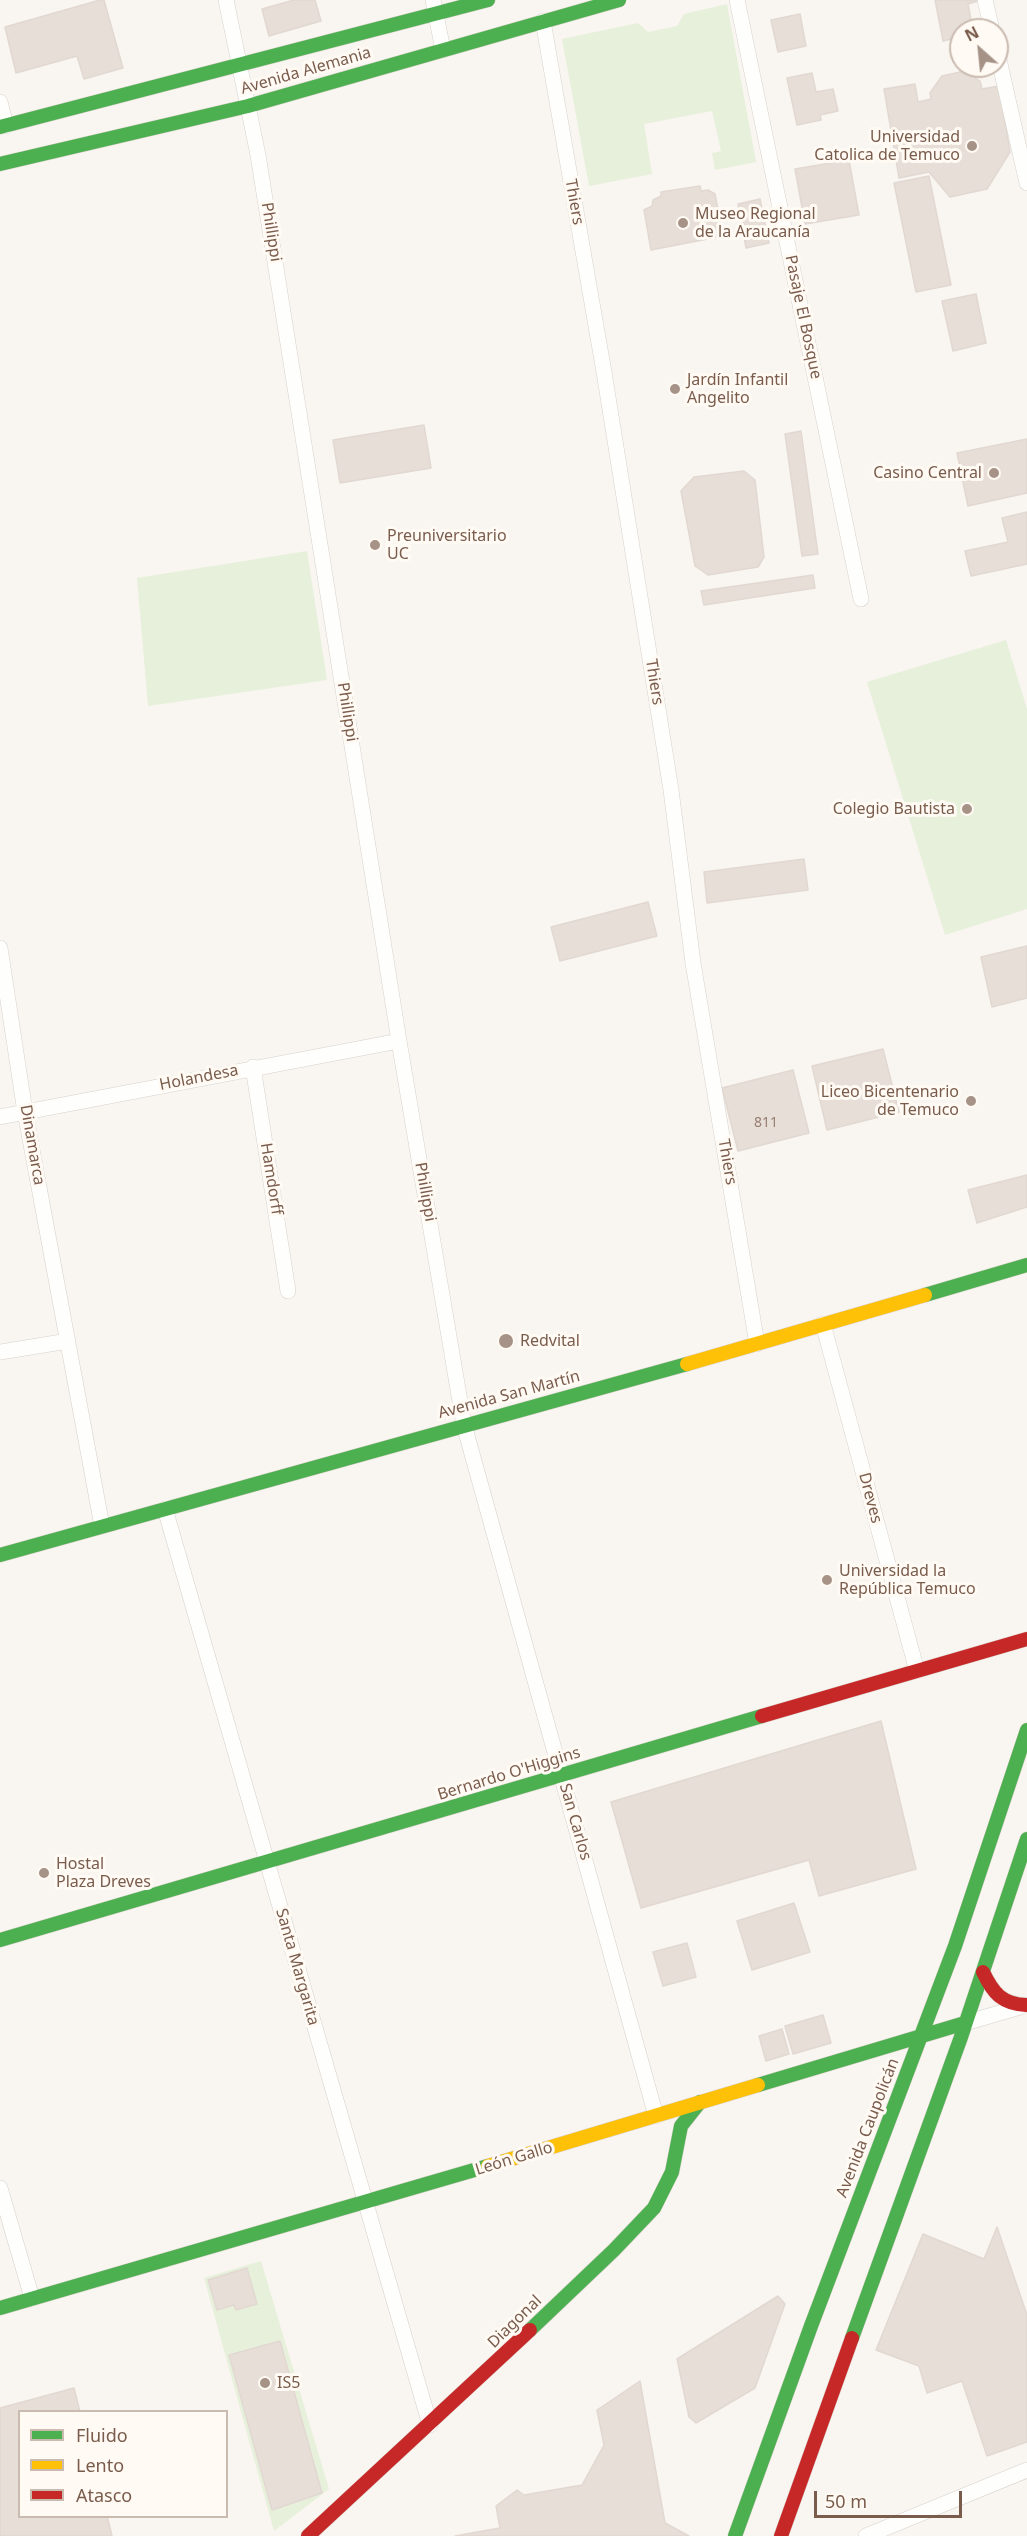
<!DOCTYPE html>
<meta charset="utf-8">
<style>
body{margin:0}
#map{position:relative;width:1027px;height:2536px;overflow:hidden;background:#f9f5f0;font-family:"Noto Sans",sans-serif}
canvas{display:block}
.legend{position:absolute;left:18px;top:2410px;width:210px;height:108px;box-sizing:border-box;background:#fffaf3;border:2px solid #cabbb1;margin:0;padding:8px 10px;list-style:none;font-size:18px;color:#7a5c4d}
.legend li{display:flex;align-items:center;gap:12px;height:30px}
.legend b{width:30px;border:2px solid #cabbb1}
.north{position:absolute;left:949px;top:18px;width:60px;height:60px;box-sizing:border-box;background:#fffaf3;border:2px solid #cabbb1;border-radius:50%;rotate:333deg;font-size:16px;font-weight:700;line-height:24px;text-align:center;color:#7a5c4d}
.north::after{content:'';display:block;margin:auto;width:21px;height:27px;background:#a69286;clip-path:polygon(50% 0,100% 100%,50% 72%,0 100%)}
.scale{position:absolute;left:814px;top:2491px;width:148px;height:27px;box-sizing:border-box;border:3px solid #7a5c4d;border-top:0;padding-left:8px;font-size:18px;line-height:21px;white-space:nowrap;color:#7a5c4d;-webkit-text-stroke:4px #fffaf3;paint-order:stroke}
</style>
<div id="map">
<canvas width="1027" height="2536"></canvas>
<ul class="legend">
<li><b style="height:8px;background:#4caf50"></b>Fluido</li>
<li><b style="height:8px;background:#ffc107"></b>Lento</li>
<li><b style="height:8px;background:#c62828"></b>Atasco</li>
</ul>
<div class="north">N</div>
<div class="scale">50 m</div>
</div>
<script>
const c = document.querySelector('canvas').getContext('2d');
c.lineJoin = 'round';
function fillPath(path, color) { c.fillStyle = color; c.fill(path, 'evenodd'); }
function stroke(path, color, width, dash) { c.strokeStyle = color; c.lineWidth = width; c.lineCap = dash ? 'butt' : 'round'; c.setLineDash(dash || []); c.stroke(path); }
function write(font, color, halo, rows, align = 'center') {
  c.font = font + ' "Noto Sans",sans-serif'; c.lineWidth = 6; c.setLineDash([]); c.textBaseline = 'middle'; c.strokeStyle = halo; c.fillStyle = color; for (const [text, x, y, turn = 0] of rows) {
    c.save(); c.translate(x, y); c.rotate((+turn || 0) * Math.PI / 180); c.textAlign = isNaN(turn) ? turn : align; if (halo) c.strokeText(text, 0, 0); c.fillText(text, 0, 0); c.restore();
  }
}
fillPath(new Path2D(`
 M727,4L756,162L715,170L712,153L721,151L712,111L644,124L652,174L589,186L562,39L638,23L648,32L677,26L684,14Z
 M307,551L327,680L148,706L137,578Z
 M1006,640L1027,709V909L945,935L867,682Z
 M261,2261L329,2489L274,2531L204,2278Z`), '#e7f0db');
const building = new Path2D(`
 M100,0H104L123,68L84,79L77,56L16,73L5,27Z
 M294,0H315L321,21L269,36L262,9Z
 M935,0H981L968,4L973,30H961V37L943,41Z
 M800,14L806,46L778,52L771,20Z
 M965,71L980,81L982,89L999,86L1010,152L987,189L950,197L929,172L899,178L884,89L915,84L918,102L931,99L930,93L942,76Z
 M812,73L816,92L833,89L838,111L820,115L821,120L797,125L787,78Z
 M849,160L859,215L805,224L795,169Z
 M929,176L951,285L916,292L894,183Z
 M700,186L701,191L708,190L715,194L723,236L651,250L644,210L652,206L653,200L661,196V192Z
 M760,199L769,243L746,248L738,204Z
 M976,294L986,343L953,351L942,301Z
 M424,425L431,468L340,483L333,440Z
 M801,431L818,554L802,556L785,434Z
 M1027,439V493L968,506L957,453Z
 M744,471L755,480L764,557L758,567L708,575L695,566L681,491L694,477Z
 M1027,512V564L971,576L965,551L1008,542L1002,518Z
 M813,575L815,588L704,605L701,591Z
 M804,859L808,890L707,903L704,872Z
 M648,902L657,936L560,961L551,927Z
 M1027,946V998L992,1007L981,957Z
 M883,1049L899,1112L827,1130L812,1066Z
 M793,1070L809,1133L738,1151L722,1088Z
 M1027,1175V1207L977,1223L968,1190Z
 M881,1721L916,1869L819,1896L809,1860L641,1908L611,1802Z
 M794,1903L810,1952L752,1970L737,1921Z
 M687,1943L696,1977L663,1986L653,1952Z
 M823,2015L831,2043L793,2054L785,2026Z
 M782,2029L789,2054L766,2061L759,2036Z
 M997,2227L1027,2315V2442L987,2456L962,2381L927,2393L919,2366L876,2350L923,2234L984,2259Z
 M247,2268L257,2304L236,2310L234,2305L217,2310L208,2280Z
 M778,2296L785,2304L755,2388L696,2423L689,2417L677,2359Z
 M280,2341L322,2493L272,2510L229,2355Z
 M640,2381L665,2523L689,2536H455L500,2528L496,2506L517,2490L524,2495L582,2485L604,2445L597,2410Z
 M74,2388L80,2412H20V2516H107L112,2536H0V2408Z`);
fillPath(building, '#e6ded7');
stroke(building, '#e2d8d2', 1.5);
const street = new Path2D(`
 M226,0L258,155L399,1041L464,1425L656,2116
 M433,0L443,50
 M737,0L861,599
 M985,0L992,30
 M543,21L604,372L671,790L693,963L757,1344
 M997,51L1027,183
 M0,102L6,126
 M0,948L25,1112L102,1526
 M253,1067L288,1291
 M0,1117L399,1041
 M823,1324L917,1671
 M0,1352L68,1341
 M165,1509L430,2425
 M965,2023L1020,2007
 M0,2188L32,2298
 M866,2536L1027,2470`);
const fast = new Path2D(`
 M0,127L488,0
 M0,164L248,106L619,0
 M925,1295L1027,1265
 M0,1555L687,1364
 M0,1940L762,1716
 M758,2085L965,2023
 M0,2308L488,2166
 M530,2330L614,2250L654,2208L672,2172L681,2126L700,2102
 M852,2338L961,2037L1027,1839
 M735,2536L811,2326L955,1946L1027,1730`);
const slow = new Path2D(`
 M687,1364L925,1295
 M488,2166L758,2085`);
const jam = new Path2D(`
 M762,1716L1027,1639
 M983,1972C993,1993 1002,2004 1026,2005
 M308,2536L530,2330
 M781,2536L852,2338`);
stroke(street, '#d7d1cb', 16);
stroke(fast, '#d9d2cb', 15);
stroke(slow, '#d9d2cb', 15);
stroke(jam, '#d9d2cb', 15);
stroke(street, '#fefefd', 15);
stroke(fast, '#4caf50', 14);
stroke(slow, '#ffc107', 14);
stroke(jam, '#c62828', 14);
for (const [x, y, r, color] of [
 [972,146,6,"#a69286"],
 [683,223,6,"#a69286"],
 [675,389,6,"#a69286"],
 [994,473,6,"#a69286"],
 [375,545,6,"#a69286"],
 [967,809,6,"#a69286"],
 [971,1101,6,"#a69286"],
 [506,1341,8,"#a69286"],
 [827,1580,6,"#a69286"],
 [44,1873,6,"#a69286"],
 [265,2383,6,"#a69286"]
]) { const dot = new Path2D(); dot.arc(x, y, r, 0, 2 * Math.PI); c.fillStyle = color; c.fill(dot); stroke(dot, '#fffaf3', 2); }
write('14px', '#977e72', null, [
 ["811",766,1123]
]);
write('16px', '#7a5c4d', '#fffaf3', [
 ["Avenida Alemania",306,71,-16],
 ["Thiers",574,202,80],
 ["Phillippi",271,232,81],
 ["Pasaje El Bosque",803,317,78],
 ["Thiers",654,682,81],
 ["Phillippi",347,712,81],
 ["Holandesa",199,1078,-11],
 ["Dinamarca",32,1145,80],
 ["Thiers",727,1162,80],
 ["Hamdorff",271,1179,81],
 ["Phillippi",425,1192,80],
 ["Avenida San Martín",509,1395,-15],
 ["Dreves",870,1498,75],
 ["Bernardo O'Higgins",509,1774,-17],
 ["San Carlos",575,1822,74],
 ["Santa Margarita",297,1967,74],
 ["Avenida Caupolicán",868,2128,-69],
 ["León Gallo",514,2159,-17],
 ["Diagonal",515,2322,-44]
]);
write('16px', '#7a5c4d', '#fffaf3', [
 ["Universidad",960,137,"right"],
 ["Catolica de Temuco",960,155,"right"],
 ["Museo Regional",695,214],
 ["de la Araucanía",695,232],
 ["Jardín Infantil",687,380],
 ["Angelito",687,398],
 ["Casino Central",982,473,"right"],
 ["Preuniversitario",387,536],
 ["UC",387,554],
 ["Colegio Bautista",955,809,"right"],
 ["Liceo Bicentenario",959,1092,"right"],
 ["de Temuco",959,1110,"right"],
 ["Redvital",520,1341],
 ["Universidad la",839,1571],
 ["República Temuco",839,1589],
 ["Hostal",56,1864],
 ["Plaza Dreves",56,1882],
 ["IS5",277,2383]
], 'left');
</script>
